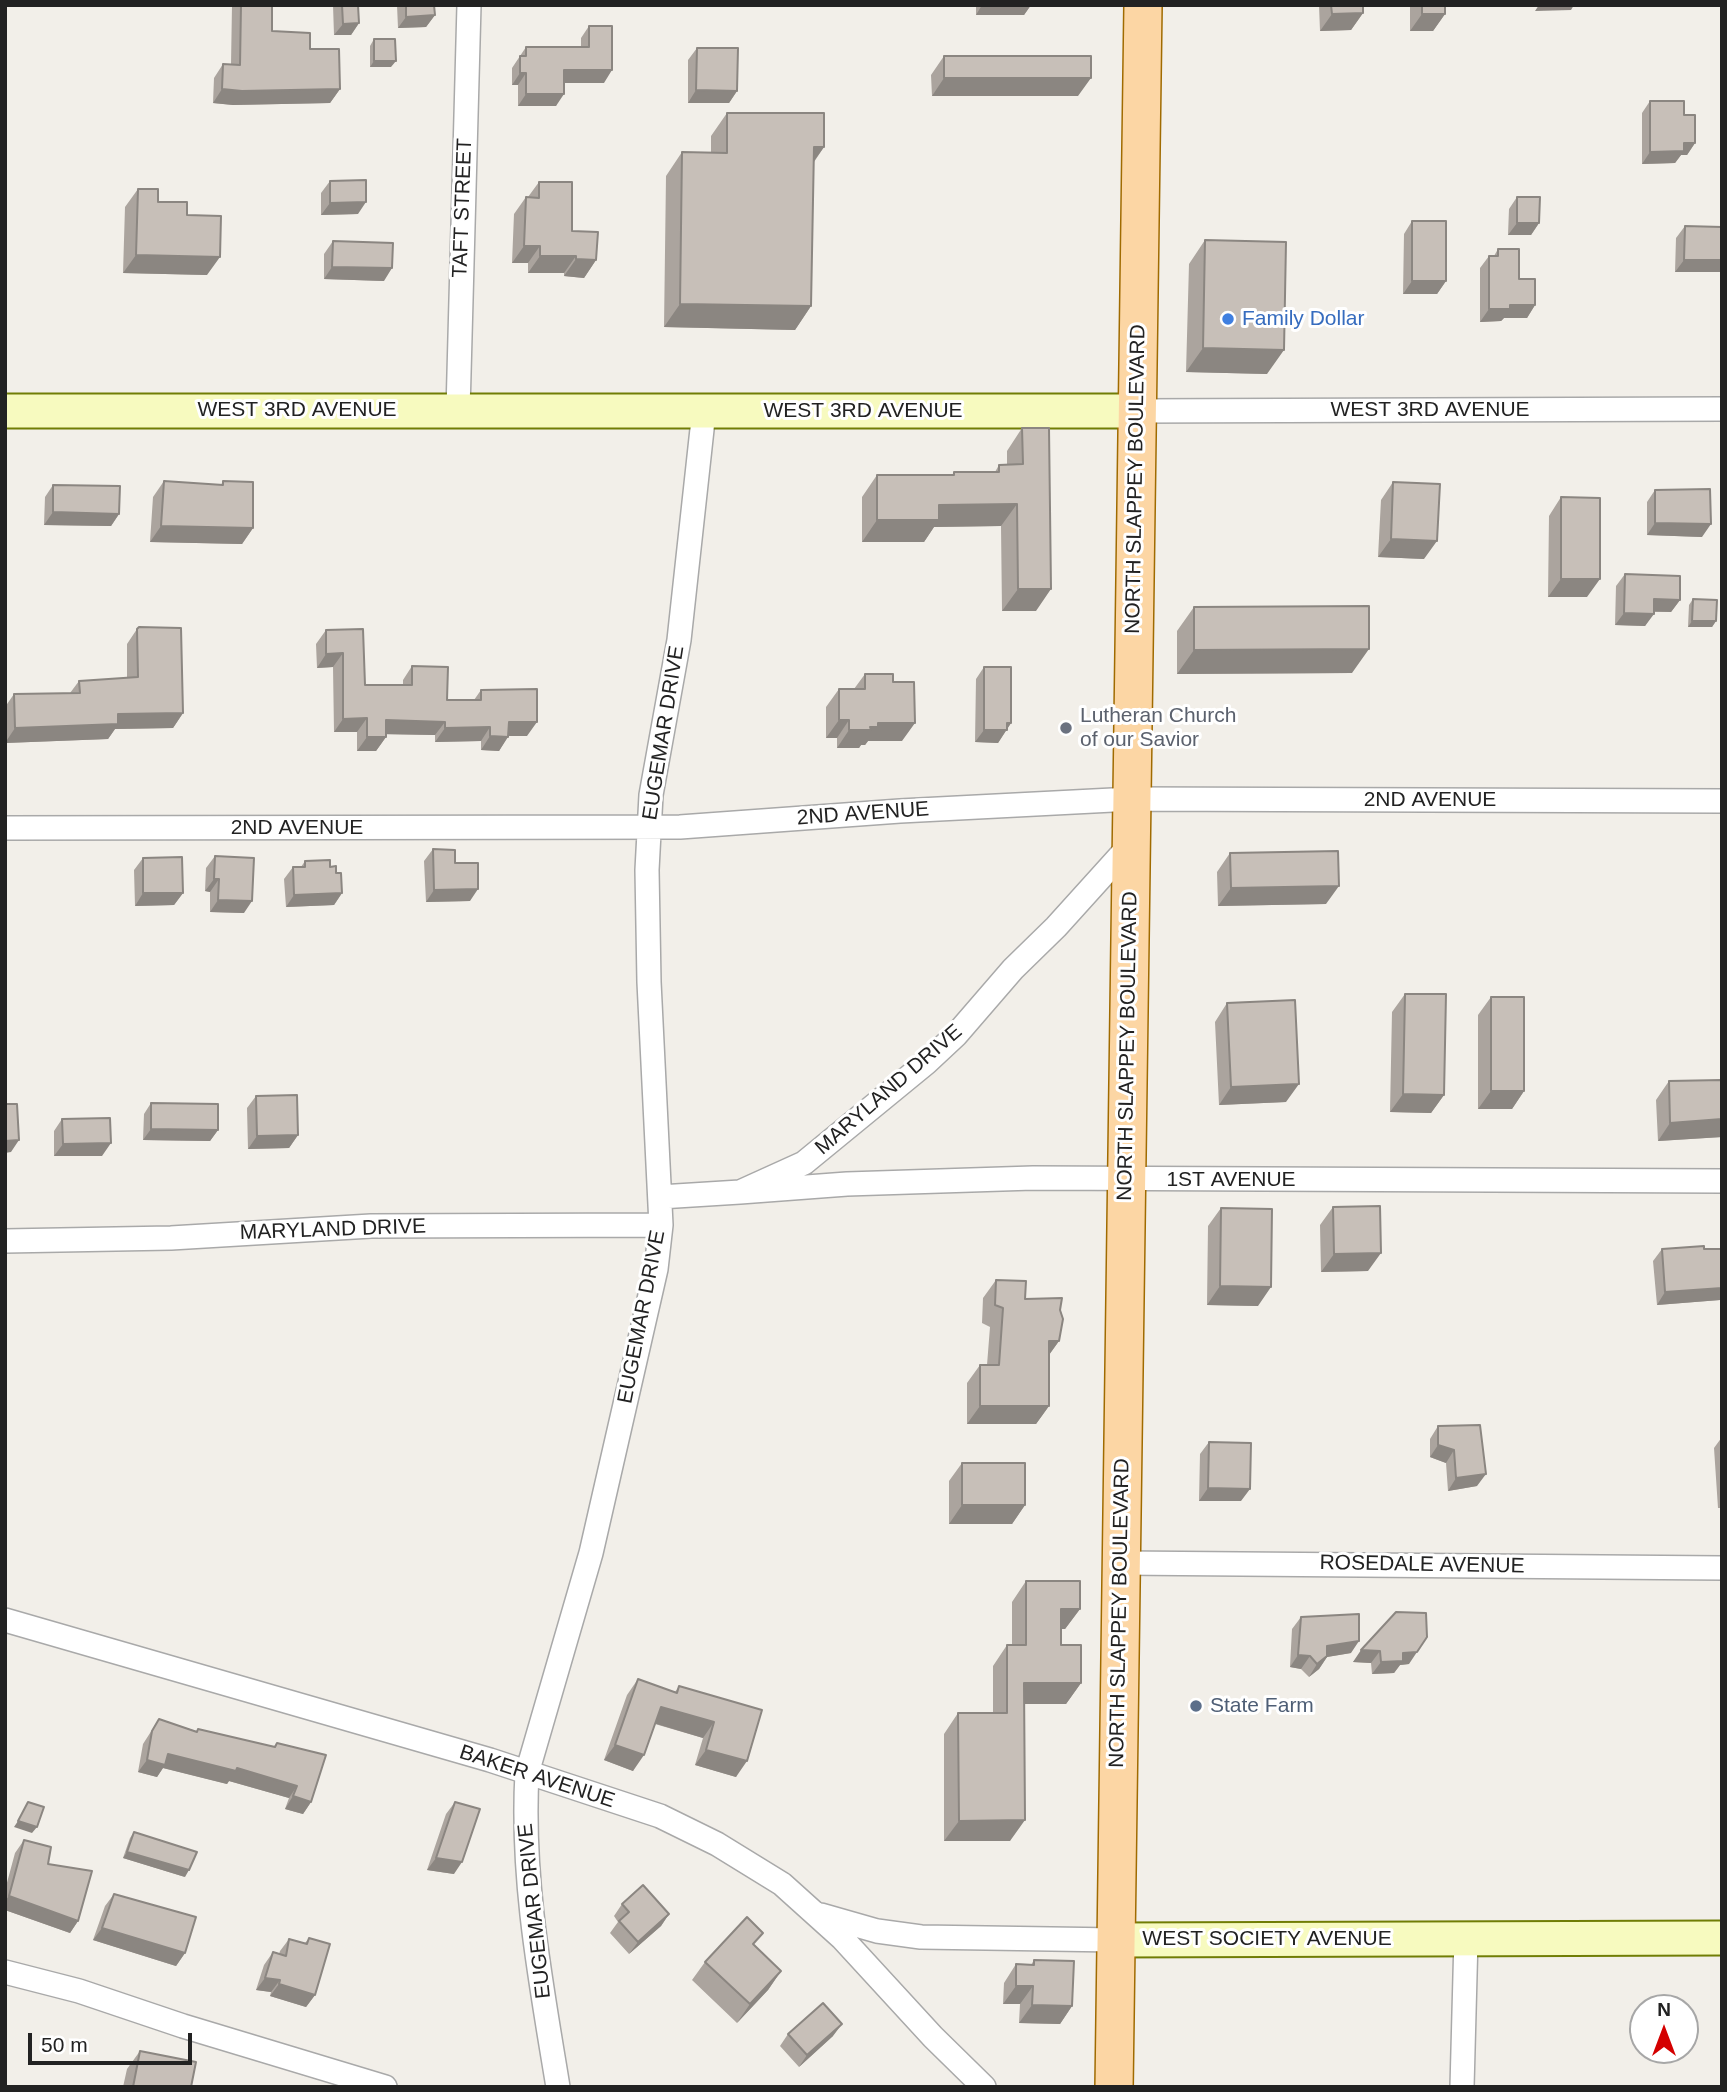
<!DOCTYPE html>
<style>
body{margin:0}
#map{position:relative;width:1727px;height:2092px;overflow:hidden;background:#f2efe9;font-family:Helvetica,sans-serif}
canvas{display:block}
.frame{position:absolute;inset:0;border:7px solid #222;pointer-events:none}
.north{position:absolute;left:1629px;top:1994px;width:70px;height:70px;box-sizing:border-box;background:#fff;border:2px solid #a7a7a7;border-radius:50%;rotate:0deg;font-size:19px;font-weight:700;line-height:28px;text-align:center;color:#222}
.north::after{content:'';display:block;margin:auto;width:24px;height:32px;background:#d40000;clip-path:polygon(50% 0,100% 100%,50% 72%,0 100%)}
.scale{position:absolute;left:28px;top:2033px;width:164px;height:32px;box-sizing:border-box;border:4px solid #222;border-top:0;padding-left:9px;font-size:21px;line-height:24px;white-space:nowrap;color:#222;-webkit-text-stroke:5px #fff;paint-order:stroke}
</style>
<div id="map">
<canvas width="1727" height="2092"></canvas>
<div class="frame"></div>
<div class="north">N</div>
<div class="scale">50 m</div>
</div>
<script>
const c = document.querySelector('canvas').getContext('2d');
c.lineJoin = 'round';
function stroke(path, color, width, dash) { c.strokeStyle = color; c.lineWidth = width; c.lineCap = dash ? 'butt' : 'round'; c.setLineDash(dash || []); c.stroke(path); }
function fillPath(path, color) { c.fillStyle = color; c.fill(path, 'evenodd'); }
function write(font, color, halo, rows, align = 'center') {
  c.font = font + ' Helvetica,sans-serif'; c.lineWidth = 6; c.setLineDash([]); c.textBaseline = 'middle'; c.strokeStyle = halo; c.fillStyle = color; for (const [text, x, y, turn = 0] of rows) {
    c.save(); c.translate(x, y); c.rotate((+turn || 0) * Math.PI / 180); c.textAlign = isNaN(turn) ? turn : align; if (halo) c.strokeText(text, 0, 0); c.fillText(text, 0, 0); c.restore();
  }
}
const street = new Path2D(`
 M458,410L469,5
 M1137,411L1722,409
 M5,828L680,827L900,811L1132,799L1722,801
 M740,1192L847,1184L1033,1178L1722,1181
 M660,1197L740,1192L804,1163L926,1063L956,1035L1013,969L1056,927L1131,844
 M5,1241L171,1238L371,1226L661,1225
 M1121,1563L1722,1568
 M5,1620L490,1760L660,1816L717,1844L782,1884L842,1938L933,2037L984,2087
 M821,1915L877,1931L921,1937L1116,1940
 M5,1972L79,1991L183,2026L385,2087
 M558,2087C541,1983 521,1879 527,1773L591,1553L656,1269L661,1225L649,982L647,870L651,795L679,640L704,411
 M1462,2087L1466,1938`);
const secondary = new Path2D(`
 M5,411H1137
 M1116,1940L1722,1938`);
const primary = new Path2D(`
 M1114,2087L1143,5`);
stroke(street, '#a9a9a9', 26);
stroke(secondary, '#707d05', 37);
stroke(primary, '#a06b00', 40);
stroke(street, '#fff', 23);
stroke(secondary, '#f7fabf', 33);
stroke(primary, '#fcd6a4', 37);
fillPath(new Path2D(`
 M232,5H272V31L310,49L340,89L330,103L233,105L213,103L214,78L223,64L231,65Z
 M333,5H358L359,23L351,35H334Z
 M397,5H434L435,15L426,27L398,28Z
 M976,5H1031L1024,15H976Z
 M1319,5H1363V13L1351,30L1320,31Z
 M1410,5H1445V14L1433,31H1410Z
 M589,26L604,83H564L556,106H518V85H512V68L526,47H581V38Z
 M374,39L391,67H370V46Z
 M697,48L737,91L729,103H688V60Z
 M944,56L1078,96H932L931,75Z
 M1650,101L1684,115L1695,143L1687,155H1681L1675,163L1642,164V113Z
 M727,113L824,147L814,162L811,306L795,330L664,327L666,176L682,152L711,153V136Z
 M330,181L358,214L321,215V193Z
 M539,182L572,231L596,260L584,278L564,276V273H528V263H512L514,214L526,197H528Z
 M138,189L158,202L187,215L207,275L123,273L125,207Z
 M1517,197L1539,223L1531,235H1508L1509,209Z
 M1412,221L1446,281L1437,294H1403L1404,234Z
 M1685,226L1722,227V271L1721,272H1675L1676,238Z
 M1205,240L1267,374L1186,372L1189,264Z
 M333,241L384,281L324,279V254Z
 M1498,249L1519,279L1535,305L1527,318H1504L1501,321L1480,322V268L1489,256H1494Z
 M1022,428L1036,611H1002L1001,526L934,527L924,542H862V497L877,475H952L954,472H995L999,465H1007V451Z
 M164,481L221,485L223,481L253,528L242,544L150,542L153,497Z
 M1393,482L1424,559L1378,557L1381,500Z
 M53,485L119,514L111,526L44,525L45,497Z
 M1655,490L1702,537L1647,535V502Z
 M1561,497L1587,597H1548L1549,516Z
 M1625,574L1680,600L1671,612H1654L1645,626L1615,625L1616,586Z
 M1693,599L1716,621L1712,627H1688L1689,605Z
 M1194,607L1352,673L1177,674V631Z
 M137,629L183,713L173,728L115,729L108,739L5,743V707L14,694L70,693L79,681L127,678V644Z
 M326,630L365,685H403V680L412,666L447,700H474L481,690L527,736H508L499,751L481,750V741L435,742V735L386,734V737L376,751H357V732H334L333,667L317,668L316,644Z
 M984,667L1011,723L998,743L975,742L976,679Z
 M865,674L893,682L902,741H868L865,745H861L859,748H837V738H826V707L839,689H854Z
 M433,849L455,863L470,901L426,902L424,861Z
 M1230,853L1326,904L1218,906L1217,872Z
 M215,856L244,913L210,912V892L205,891L206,868Z
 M143,858L183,893L174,905L135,906L134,870Z
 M305,861L330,867L336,873L342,893L334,905L286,907L284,879L293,867H301Z
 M1405,994L1444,1095L1431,1113L1390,1112L1392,1012Z
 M1491,997L1524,1091L1512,1109H1478V1015Z
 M1227,1003L1286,1102L1219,1105L1215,1022Z
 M1722,1080V1137L1658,1141L1656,1100L1669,1081Z
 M256,1096L298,1135L289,1148L248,1149L247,1108Z
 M151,1103L218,1130L210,1141L143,1140L144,1114Z
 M62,1119L102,1156H54V1131Z
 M1333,1207L1368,1271L1321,1272L1320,1225Z
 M1221,1208L1258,1306L1207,1305L1208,1226Z
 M1662,1249H1722V1304H1720V1300L1657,1305L1653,1261Z
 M996,1280L1025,1299L1060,1310L1059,1341L1049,1355V1406L1036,1424H967V1383L980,1365H987L990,1327L982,1323L983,1298Z
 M1438,1426L1477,1486L1448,1491L1446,1463L1430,1457V1439Z
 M1722,1437V1508H1718L1714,1448Z
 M1209,1442L1241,1501H1199L1200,1454Z
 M962,1463L1025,1505L1012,1524H949V1481Z
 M1026,1581L1080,1609L1065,1629H1061V1645L1081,1683L1066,1704H1025L1010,1841H944V1734L958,1713H993V1666L1007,1645H1012V1602Z
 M1396,1612L1409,1664L1400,1665L1394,1673L1372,1674L1371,1663L1353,1662Z
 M1301,1617L1351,1653L1327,1657L1319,1669L1309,1677L1301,1669L1290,1667L1292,1629Z
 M638,1679L675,1692L679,1686L762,1710L736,1777L695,1765L703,1738L655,1724L633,1771L604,1760L627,1695Z
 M159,1719L196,1731L198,1729L274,1747L277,1743L311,1802L303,1814L285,1809L289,1798L229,1781L227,1784L163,1768L157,1777L138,1772L143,1744Z
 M455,1802L454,1874L427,1870L446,1814Z
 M134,1832L185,1877L123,1858L130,1838Z
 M24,1840L48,1864L78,1921L70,1933L5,1910V1890L15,1853Z
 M114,1894L185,1953L176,1966L93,1940L105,1906Z
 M622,1904L669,1914L661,1926L629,1954L610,1933L618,1922L614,1916Z
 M309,1938L315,1995L306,2007L270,1996L271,1992L256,1990L264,1965L273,1952L279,1954L280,1951L289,1939L305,1943Z
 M754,1946L781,1971L768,1990L737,2023L692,1980L705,1962Z
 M1034,1960L1072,2006L1060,2024L1019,2023L1020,2004H1003L1004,1983L1016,1964L1031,1965Z
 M788,2034L833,2036L799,2067L780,2046Z
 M140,2051L191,2087H123L127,2069Z`), '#aba49e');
fillPath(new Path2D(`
 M768,5H805L804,7Z
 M982,5H1031L1024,15H976Z
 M1539,5H1574L1571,10L1535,11Z
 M1363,13L1351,30L1320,31L1332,14Z
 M1422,14H1445L1433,31H1410Z
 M435,15L426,27L398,28L406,17Z
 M359,23L351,35H334L343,24Z
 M374,61H396L391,67H370Z
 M564,70H612L604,83H556Z
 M520,73H526L518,85H512Z
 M944,78H1091L1078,96H932Z
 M222,89H340L330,103L233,105L213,103Z
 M696,90L737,91L729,103H688Z
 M526,94H564L556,106H518Z
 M1684,143H1695L1687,155H1681L1675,163L1642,164L1650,152Z
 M814,147H824L807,171Z
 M366,202L358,214L321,215L330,203Z
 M1517,223H1539L1531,235H1508Z
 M524,246H540L528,263H512Z
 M136,255L220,257L207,275L123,273Z
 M540,256H576L564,273H528Z
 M576,259L596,260L584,278L564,276Z
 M1684,260H1722V271L1721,272H1675Z
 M332,267L392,268L384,281L324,279Z
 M1412,281H1446L1437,294H1403Z
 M680,304L811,306L795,330L664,327Z
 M1510,305H1535L1527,318H1504L1501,321L1480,322L1489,309Z
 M1203,348L1284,350L1267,374L1186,372Z
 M1017,504L1001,526L934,527L924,542H862L877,520L939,505Z
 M53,512L119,514L111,526L44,525Z
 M1655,523L1711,524L1702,537L1647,535Z
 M161,526L253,528L242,544L150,542Z
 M1391,539L1437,541L1424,559L1378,557Z
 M1561,579H1600L1587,597H1548Z
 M1018,589H1051L1036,611H1002Z
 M1654,599L1680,600L1671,612L1645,611Z
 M1624,613L1654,614L1645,626L1615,625Z
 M1692,621H1716L1712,627H1688Z
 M1369,649L1352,673L1177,674L1194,650Z
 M343,653L333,667L317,668L326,654Z
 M183,713L173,728L115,729L108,739L5,743L15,728L118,714Z
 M367,718L357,732H334L343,719Z
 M386,720L445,722L435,735L376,734Z
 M839,720H849L837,738H826Z
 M509,722H537L527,736H499Z
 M878,723H915L902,741H868L865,745H861L859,748H837L849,730L870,727Z
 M1007,723H1011L998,743L975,742L984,730Z
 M490,727L481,741L435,742L445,728Z
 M490,736L508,737L499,751L481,750Z
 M367,737H386L376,751H357Z
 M214,879H219L210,892L205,891Z
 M1339,886L1326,904L1218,906L1231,888Z
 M478,889L470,901L426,902L434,890Z
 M143,893H183L174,905L135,906Z
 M342,893L334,905L286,907L294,895Z
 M218,900L252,901L244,913L210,912Z
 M1299,1084L1286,1102L1219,1105L1231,1087Z
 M1491,1091H1524L1512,1109H1478Z
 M1403,1094L1444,1095L1431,1113L1390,1112Z
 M1722,1119V1137L1658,1141L1670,1123Z
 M151,1129L218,1130L210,1141L143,1140Z
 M298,1135L289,1148L248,1149L257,1136Z
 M19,1140L11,1152L5,1153V1141Z
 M111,1143L102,1156H54L63,1144Z
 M1381,1253L1368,1271L1321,1272L1334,1254Z
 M1220,1286L1271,1287L1258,1306L1207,1305Z
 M1722,1288V1297L1720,1300L1657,1305L1665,1292Z
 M1049,1341H1059L1046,1359Z
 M980,1406H1049L1036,1424H967Z
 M1438,1445L1454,1450L1446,1463L1430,1457Z
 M1486,1474L1477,1486L1448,1491L1456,1478Z
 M1208,1488L1250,1489L1241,1501H1199Z
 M962,1505H1025L1012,1524H949Z
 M1061,1609H1080L1065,1629H1046Z
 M1359,1641L1351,1653L1327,1657L1319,1669L1309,1677L1317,1664L1327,1646Z
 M1361,1650L1380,1651L1371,1663L1353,1662Z
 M1417,1652L1409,1664L1400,1665L1394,1673L1372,1674L1381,1662L1403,1653Z
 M1298,1655L1310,1656L1301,1669L1290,1667Z
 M1024,1683H1081L1066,1704H1010Z
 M661,1707L714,1722L703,1738L650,1722Z
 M615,1745L644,1755L633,1771L604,1760Z
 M706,1750L747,1761L736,1777L695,1765Z
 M168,1754L237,1768L297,1786L289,1798L229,1781L227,1784L163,1768L157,1777L138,1772L147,1760Z
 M293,1796L311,1802L303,1814L285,1809Z
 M1025,1820L1010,1841H944L959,1821Z
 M18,1821L37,1827L32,1833L14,1827Z
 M127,1852L189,1870L185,1877L123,1858Z
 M436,1858L462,1862L454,1874L427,1870Z
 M9,1896L78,1921L70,1933L5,1910V1901Z
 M669,1914L661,1926L629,1954L638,1942Z
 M102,1928L185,1953L176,1966L93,1940Z
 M781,1971L768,1990L737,2023L750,2004Z
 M265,1978L280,1980L271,1992L256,1990Z
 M279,1984L315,1995L306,2007L270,1996Z
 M1016,1986H1033L1020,2004H1003Z
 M1032,2005L1072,2006L1060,2024L1019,2023Z
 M842,2024L833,2036L799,2067L807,2055Z`), '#8b8681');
const building = new Path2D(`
 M241,5H272V31L310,33V49H339L340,89L242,91L222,89L223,64L240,65Z
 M342,5H358L359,23L343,24Z
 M406,5H434L435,15L406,17Z
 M1331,5H1363V13L1332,14Z
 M1422,5H1445V14H1422Z
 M589,26H612V70H564V94H526V73H520V56H526V47H589Z
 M374,39H395L396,61H374Z
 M697,48H738L737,91L696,90Z
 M944,56H1091V78H944Z
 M1650,101H1684V115H1695V143H1684V151L1650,152Z
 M727,113H824V147H814L811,306L680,304L682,152L727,153Z
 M366,180V202L330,203V181Z
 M539,182H572V231L598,232L596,260L576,259V256H540V246H524L526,197L539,198Z
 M138,189H158V202H187V215L221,216L220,257L136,255Z
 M1517,197H1540L1539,223H1517Z
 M1412,221H1446V281H1412Z
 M1685,226L1722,227V260H1684Z
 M1205,240L1286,242L1284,350L1203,348Z
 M333,241L393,243L392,268L332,267Z
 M1498,249H1519V279H1535V305H1510V309H1489V256H1498Z
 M1022,428H1049L1051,589H1018L1017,504L939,505V520H877V475H954V472H999V465L1023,464Z
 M164,481L223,485V481L253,482V528L161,526Z
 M1393,482L1440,484L1437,541L1391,539Z
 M53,485L120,486L119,514L53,512Z
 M1710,489L1711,524L1655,523V490Z
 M1561,497L1600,498V579H1561Z
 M1625,574L1680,576V600L1654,599V614L1624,613Z
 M1693,599L1717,600L1716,621H1692Z
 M1369,606V649L1194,650V607Z
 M139,627L181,628L183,713L118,714V724L15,728L14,694L80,693L79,681L138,677L137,629Z
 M363,629L365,685H412V666L448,667L447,700H481V690L537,689V722H509L508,737L490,736V727L445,728V722L386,720V737H367V718L343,719V653L326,654V630Z
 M984,667H1011V723H1007V730H984Z
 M865,674H893V682H914L915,723H878V727H870L871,730H849V720H839V689H865Z
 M433,849L455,850V863H478V889L434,890Z
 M1338,851L1339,886L1231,888L1230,853Z
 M215,856L254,858L252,901L218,900L219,879H214Z
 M182,857L183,893H143V858Z
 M330,860V867L336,866V873H341L342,893L294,895L293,867H305V861Z
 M1405,994H1446L1444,1095L1403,1094Z
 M1491,997H1524V1091H1491Z
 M1295,1000L1299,1084L1231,1087L1227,1003Z
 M1722,1080V1119L1670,1123L1669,1081Z
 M297,1095L298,1135L257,1136L256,1096Z
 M151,1103L218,1104V1130L151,1129Z
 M5,1104H17L19,1140L5,1141Z
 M110,1118L111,1143L63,1144L62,1119Z
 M1380,1206L1381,1253L1334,1254L1333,1207Z
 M1221,1208L1272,1209L1271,1287L1220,1286Z
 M1704,1246V1249H1722V1288L1665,1292L1662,1249Z
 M996,1280L1026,1281L1025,1299L1062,1298L1060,1310L1063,1319L1059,1341H1049V1406H980V1365H999L1003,1308L995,1305Z
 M1480,1425L1486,1474L1456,1478L1454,1450L1438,1445V1426Z
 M1209,1442L1251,1443L1250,1489L1208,1488Z
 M962,1463H1025V1505H962Z
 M1026,1581H1080V1609H1061V1645H1081V1683H1024L1025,1820L959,1821L958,1713H1007V1645H1026Z
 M1396,1612L1426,1613L1427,1637L1417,1652L1403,1653V1661L1381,1662L1380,1651L1361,1650Z
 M1359,1614V1641L1327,1646V1656L1317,1664L1310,1656L1298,1655L1301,1617Z
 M638,1679L677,1693L679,1686L762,1710L747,1761L706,1750L714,1722L661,1707L644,1755L615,1745Z
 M159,1719L197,1732L198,1729L275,1747L277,1743L326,1755L311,1802L293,1796L297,1786L237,1768L236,1771L168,1754L165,1765L147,1760L152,1731Z
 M28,1802L44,1807L37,1827L18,1821Z
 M455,1802L480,1809L462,1862L436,1858Z
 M134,1832L197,1852L189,1870L127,1852Z
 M24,1840L51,1847L48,1864L92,1871L78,1921L9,1896Z
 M643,1885L669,1914L638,1942L619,1921L629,1912L622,1904Z
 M114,1894L196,1917L185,1953L102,1928Z
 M747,1917L763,1933L753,1944L781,1971L750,2004L705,1962Z
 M309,1938L330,1944L315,1995L279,1984L280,1980L265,1978L273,1952L286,1956L289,1939L307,1944Z
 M1034,1960L1074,1961L1072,2006L1032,2005L1033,1986H1016V1964L1034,1965Z
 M823,2003L842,2024L807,2055L788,2034Z
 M140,2051L196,2062L191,2087H133Z`);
fillPath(building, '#c7bfb8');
stroke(building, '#8b8681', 2);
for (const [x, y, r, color] of [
 [1228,319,7,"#3f7fe0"],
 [1066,728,7,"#6b7280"],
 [1196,1706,7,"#5c6f8a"]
]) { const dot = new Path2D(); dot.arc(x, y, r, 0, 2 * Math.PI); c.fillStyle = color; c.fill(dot); stroke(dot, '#fff', 2.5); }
write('21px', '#222', '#fff', [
 ["TAFT STREET",463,208,-88],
 ["WEST 3RD AVENUE",297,410],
 ["WEST 3RD AVENUE",1430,410],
 ["WEST 3RD AVENUE",863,411],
 ["NORTH SLAPPEY BOULEVARD",1136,479,-89],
 ["EUGEMAR DRIVE",664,733,-81],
 ["2ND AVENUE",1430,800],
 ["2ND AVENUE",863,814,-4],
 ["2ND AVENUE",297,828],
 ["NORTH SLAPPEY BOULEVARD",1128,1046,-89],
 ["MARYLAND DRIVE",889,1090,-41],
 ["1ST AVENUE",1231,1180],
 ["MARYLAND DRIVE",333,1230,-2],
 ["EUGEMAR DRIVE",642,1317,-79],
 ["ROSEDALE AVENUE",1422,1565,1],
 ["NORTH SLAPPEY BOULEVARD",1120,1613,-89],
 ["BAKER AVENUE",537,1777,18],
 ["EUGEMAR DRIVE",535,1911,-96],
 ["WEST SOCIETY AVENUE",1267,1939]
]);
write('21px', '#366cbe', '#fff', [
 ["Family Dollar",1242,319]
], 'left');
write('21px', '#5b616d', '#fff', [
 ["Lutheran Church",1080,716],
 ["of our Savior",1080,740]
], 'left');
write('21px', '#4e5e75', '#fff', [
 ["State Farm",1210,1706]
], 'left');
</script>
